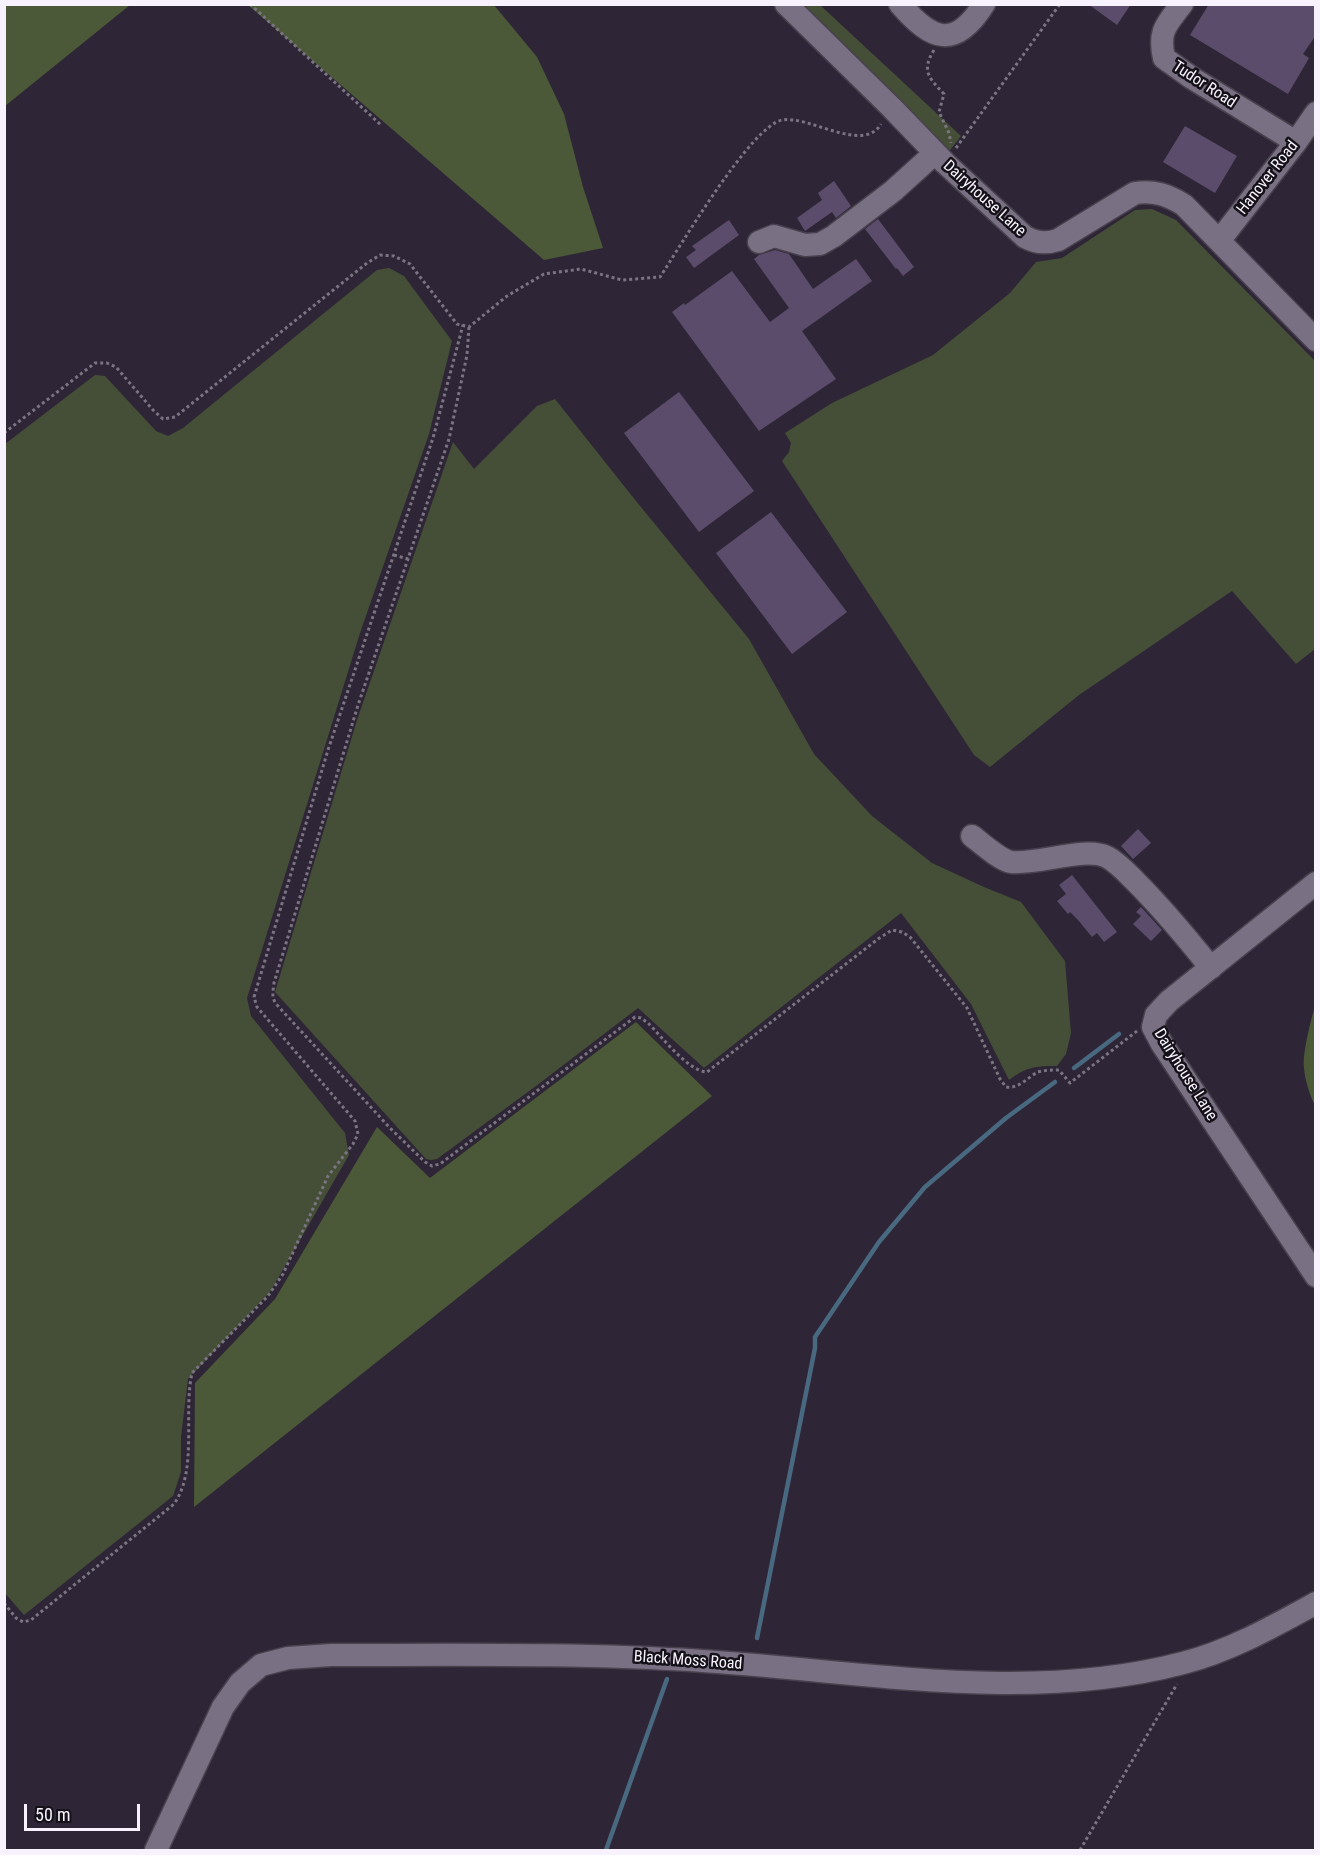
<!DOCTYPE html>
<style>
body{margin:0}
#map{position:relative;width:1320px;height:1855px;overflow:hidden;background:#2e2636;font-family:"Roboto Condensed",sans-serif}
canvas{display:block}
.frame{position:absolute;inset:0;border:6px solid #f7f2fd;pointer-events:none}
.scale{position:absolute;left:24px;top:1804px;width:116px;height:27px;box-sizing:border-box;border:3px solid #f7f2fd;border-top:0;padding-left:8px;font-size:18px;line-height:21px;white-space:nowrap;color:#f7f2fd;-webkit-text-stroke:4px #141118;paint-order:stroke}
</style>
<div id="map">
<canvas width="1320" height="1855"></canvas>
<div class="frame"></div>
<div class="scale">50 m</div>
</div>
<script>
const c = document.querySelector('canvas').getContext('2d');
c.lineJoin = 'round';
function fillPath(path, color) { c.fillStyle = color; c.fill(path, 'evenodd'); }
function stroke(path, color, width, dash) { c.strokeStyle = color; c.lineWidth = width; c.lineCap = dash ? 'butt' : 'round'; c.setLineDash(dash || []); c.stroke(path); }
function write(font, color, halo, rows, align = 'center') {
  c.font = font + ' "Roboto Condensed",sans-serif'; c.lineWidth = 5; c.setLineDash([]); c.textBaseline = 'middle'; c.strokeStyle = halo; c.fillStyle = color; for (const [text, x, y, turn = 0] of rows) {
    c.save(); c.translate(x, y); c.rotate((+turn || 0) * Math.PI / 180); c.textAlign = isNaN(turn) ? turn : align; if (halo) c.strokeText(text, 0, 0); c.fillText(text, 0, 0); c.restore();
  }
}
fillPath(new Path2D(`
 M795,5H820L961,136L947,154Z
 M1152,209L1176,220L1315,361V649L1296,664L1232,591L1079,695L990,767L974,755L782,461L789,452L791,443L785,433L832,403L933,355L1010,293L1036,262L1062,258L1135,210Z
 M389,268L404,276L452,341L429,434L360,633L247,998L251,1016L345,1133L349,1155L270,1292L188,1379L181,1437V1472L173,1496L24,1615L4,1592L5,444L95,375L105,376L156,431L168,436L183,428L377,270Z
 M555,399L636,501L749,639L814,754L872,816L932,863L984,887L1021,902L1065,961L1071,1033L1066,1054L1057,1066C1035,1066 1026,1067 1009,1080L971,1004L901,913L704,1068L638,1008L536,1086L437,1159L431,1160L426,1159L275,992L357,720L453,442L474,469L537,406Z`), '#454f37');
fillPath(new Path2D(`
 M6,4H130V5L5,106Z
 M248,5H494L537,57L564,114L583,187L603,248L544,260Z
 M1315,1006V1106C1310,1095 1305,1081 1304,1068C1302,1054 1311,1020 1315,1006Z
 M636,1022L712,1096L194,1507L195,1383L275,1299L377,1127L430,1178Z`), '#4b5938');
stroke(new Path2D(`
 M1074,1068L1119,1034
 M757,1638L815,1348V1337L879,1242L925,1187L1006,1118L1055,1082
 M606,1850L667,1679`), '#486980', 4.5);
fillPath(new Path2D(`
 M1088,4H1131L1117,25Z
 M1209,4H1316V35L1303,54L1309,58L1288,94L1190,35Z
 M1185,126L1237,156L1215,193L1163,162Z
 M834,181L851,206L836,218L832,212L805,231L797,218L822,200L818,193Z
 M878,219L914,267L903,276L897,268L896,269L865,229Z
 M729,220L739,235L694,268L686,257L696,250L692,246Z
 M775,250L789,254L813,289L856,259L872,281L802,331L836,379L759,431L672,312L684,303L685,305L732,271L770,322L789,308L754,259L759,255Z
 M679,392L754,491L699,532L624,433Z
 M771,512L847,612L792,654L716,553Z
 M1138,829L1151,843L1133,859L1121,846Z
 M1072,875L1117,932L1104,942L1097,933L1092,937L1078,920L1070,912L1068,914L1057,901L1066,894L1059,885Z
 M1141,907L1162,930L1151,941L1133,924L1141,916L1136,912Z`), '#5b4c6b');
const minor = new Path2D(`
 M786,4L891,107L945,163L1025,237C1036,243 1046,244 1058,240L1135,193C1154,190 1168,195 1184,205L1316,340
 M900,4C932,41 955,50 984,4
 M1182,4C1166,25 1158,31 1164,58L1192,78L1296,142
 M1219,241L1296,142L1316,113
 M759,242L774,236L805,245L820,244L834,236L893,191L935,153
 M972,836C981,843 1000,860 1011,862C1038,865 1085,846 1107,857C1117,862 1127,873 1135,881C1162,908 1187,938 1211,968
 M1316,883L1169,1001L1156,1015L1153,1027L1162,1044L1316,1276
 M156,1850L223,1707L240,1683L261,1665L288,1658L331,1655C455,1655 580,1653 703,1661C861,1671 1028,1704 1183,1663C1230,1651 1274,1626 1316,1603`);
stroke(minor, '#48414e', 25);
stroke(new Path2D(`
 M250,4L381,125
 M934,50C921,71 929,78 944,94L939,112L949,133L951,143
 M956,148L1060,4
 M469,327L467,355L449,439L358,705L274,983C273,991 271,998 277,1005L390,1128L425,1162L432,1166L440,1164L635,1017L641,1018L648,1023C662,1037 688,1071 707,1072L878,939L892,930L902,932L910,937L967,1008L1000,1079L1006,1087C1019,1089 1028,1077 1038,1072C1045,1070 1052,1070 1059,1070L1070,1083L1137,1031
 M4,433L95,363H107L116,367L153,410L163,419L175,417L367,263L380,255L394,256L410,264L457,324L469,327L507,296L544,274L581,269L622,280L660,277C680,247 751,126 782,120C809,115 863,154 881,124
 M394,555L408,559
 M4,1603L16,1618L23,1622L31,1620L174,1504C198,1470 183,1413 192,1373L268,1296L283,1274L328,1176L353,1144L358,1134L355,1121L257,1007L254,997L328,750L433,438L463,325
 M1080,1850L1177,1684`), '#7b7482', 3, [3, 3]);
stroke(minor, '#7a7083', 22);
write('16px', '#f7f2fd', '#141118', [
 ["Tudor Road",1204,85,33],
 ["Hanover Road",1268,178,-52],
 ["Dairyhouse Lane",984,199,42],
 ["Dairyhouse Lane",1185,1075,58],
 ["Black Moss Road",688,1661,4]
]);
</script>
